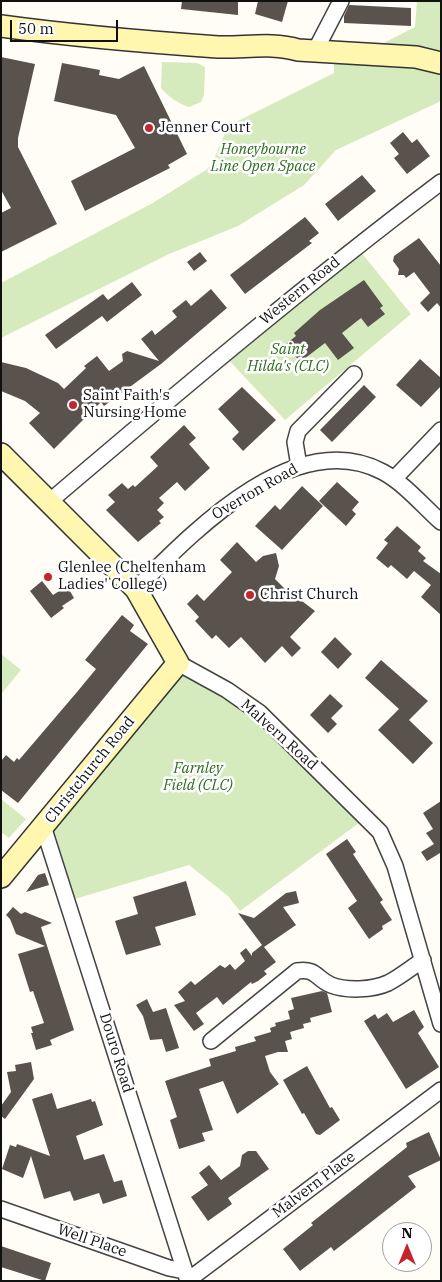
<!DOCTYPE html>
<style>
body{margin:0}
#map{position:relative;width:442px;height:1282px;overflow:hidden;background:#fffdf5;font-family:"IBM Plex Serif",serif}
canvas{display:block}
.frame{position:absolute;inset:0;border:2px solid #111;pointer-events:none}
.north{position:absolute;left:382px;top:1222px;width:50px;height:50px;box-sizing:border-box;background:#fff;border:1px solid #a0a0a0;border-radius:50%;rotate:0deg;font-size:14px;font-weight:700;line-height:20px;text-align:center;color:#111}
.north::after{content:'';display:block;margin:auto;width:18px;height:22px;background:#c4262e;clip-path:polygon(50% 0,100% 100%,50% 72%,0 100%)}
.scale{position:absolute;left:10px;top:20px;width:108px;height:22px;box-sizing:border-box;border:2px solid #111;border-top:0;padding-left:6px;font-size:15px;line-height:18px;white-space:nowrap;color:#111;-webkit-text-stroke:4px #fff;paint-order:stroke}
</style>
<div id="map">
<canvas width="442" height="1282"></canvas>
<div class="frame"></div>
<div class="north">N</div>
<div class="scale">50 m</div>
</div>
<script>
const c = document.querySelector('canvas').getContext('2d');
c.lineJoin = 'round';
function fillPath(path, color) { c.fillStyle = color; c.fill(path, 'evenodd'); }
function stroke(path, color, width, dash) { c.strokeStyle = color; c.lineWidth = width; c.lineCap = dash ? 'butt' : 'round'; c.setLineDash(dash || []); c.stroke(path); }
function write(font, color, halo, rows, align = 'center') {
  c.font = font + ' "IBM Plex Serif",serif'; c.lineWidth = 5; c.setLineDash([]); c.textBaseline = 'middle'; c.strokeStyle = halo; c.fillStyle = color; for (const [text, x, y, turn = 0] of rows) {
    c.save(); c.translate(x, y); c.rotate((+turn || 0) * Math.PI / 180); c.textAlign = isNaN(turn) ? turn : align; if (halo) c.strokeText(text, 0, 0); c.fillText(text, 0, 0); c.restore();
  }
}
fillPath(new Path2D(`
 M417,1H441V100L439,102L336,150L304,185L238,226L169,254L1,338V283L151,204L206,170L212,164L228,126L334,73V50H370L415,27Z
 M162,62L197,63L205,67L204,95L201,102L189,107C177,103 169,97 161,88Z
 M356,246L411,314L285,420L223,354Z
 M1,654L21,670L1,694Z
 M178,663L227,690L367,817L240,911L228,896L189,865L68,901L43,826Z
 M1,799L26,819L9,838L1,832Z`), '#d5ebbd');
fillPath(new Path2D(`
 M182,1H238V15L181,9Z
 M258,1H288L282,22L255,14Z
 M349,5L411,8V26L344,23V16Z
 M1,57L35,64L18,138V147L57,224L1,252V213L11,208L1,190Z
 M62,63L100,70L99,75L119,79L144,66L187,154L168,165L170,168L85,211L71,181L135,148L116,115L54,101Z
 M403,132L412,143L417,139L430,156L407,174L394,158L399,154L390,143Z
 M362,175L376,191L338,221L325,204Z
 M305,217L319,233L309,241L312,243L245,294L230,275Z
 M419,238L441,266V308L437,303L428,312L420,303L430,293L414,272L406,278L404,275H398L399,269L393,261L394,256Z
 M200,252L207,261L194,271L187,262Z
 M364,280L383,306L380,308L385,314L368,327L361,318L342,333L354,348L338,360L325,343L300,362L286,344L296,336L294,333L320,310Z
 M132,282L142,295L107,322L102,316L56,349L45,335L103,294L108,300Z
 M211,289L227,308L161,364L104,406L101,402L54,449L29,423L40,413L25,401L1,391V362L26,368L58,383L64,389L86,368L84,366L97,356L109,371L123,361L122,354L127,351L159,361L141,339L152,330L155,335L177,317L172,311L186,300L191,306Z
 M420,359L441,378V386L421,407L396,385Z
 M364,385L376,397L332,442L320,430Z
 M242,387L276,420L243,451L232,439L239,432L218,409Z
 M184,425L196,438L189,444L210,468L185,491L177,482L159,498L164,503L157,510L164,517L159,521L161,523L138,542L106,510L115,502L108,495L122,483L128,489L133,485L135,487L158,466L150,457Z
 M337,482L359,502L352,510L356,514L346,526L319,501Z
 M302,486L323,506L282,550L255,526L275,505L280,510Z
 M397,526L421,547L418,551L426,558L423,561L441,574V615L421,597L431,585L414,571L407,579L391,565L388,568L376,558L388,543L384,540Z
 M237,542L256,562L263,556L276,553L279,566L275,579L296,600L298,598L315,611L290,637L301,648L292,657L282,646L265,663L241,637L229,648L216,635L212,639L195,621L199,617L187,604L197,594L204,601L232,572L220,560Z
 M42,581L53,595L67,586L74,598L62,606L64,608L51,618L30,591Z
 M122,615L134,625L130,631L148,644L18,803L1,790V761L6,755L14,762L17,758L19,760L77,692L96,669L85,660Z
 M335,637L352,654L338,669L321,652Z
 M381,660L428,701L409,720L433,743L413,764L378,730L399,709L365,678Z
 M330,694L343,706L331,718L337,724L328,733L310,715Z
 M441,801V855L440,853L427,861L421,852L434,844L426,833L433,829L423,813Z
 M347,839L356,852L353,854L383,900L380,902L392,920L382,926L383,929L369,939L348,908L357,901L326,854Z
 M45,873L49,885L26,892L38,875Z
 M186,881L196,915L155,927L161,945L126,955L115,921L138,914L133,897Z
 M296,891L299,903L283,907L296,925L264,947L276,962L264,971L267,974L258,981L252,984L251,982L223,1005L217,997L196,1013L204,1024L194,1031L174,1005L185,1001L178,992L191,981L195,985L220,965L225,968L230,964L235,970L245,961L240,953L246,948L252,956V953L262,945L238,913L254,918L286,893Z
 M13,907L21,914L25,912L52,923L41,927L74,1030L50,1040L52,1045L36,1050L31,1033H33L31,1027L44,1023L33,991L30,992L18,954L45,946L16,934L10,919L6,915Z
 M322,991L327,993L332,1012L310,1018L311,1022L303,1024L304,1028L290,1032L292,1039L285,1041L288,1052H278L265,1056L270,1072L279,1084L237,1114L223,1081L199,1089L213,1130L202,1133L205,1141L179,1149L170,1120L177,1117L165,1081L211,1066L209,1059L236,1051L235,1047L256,1041L254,1037L271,1032L270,1028L276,1026L275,1023L290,1019L288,1011L294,1009L291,998Z
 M147,999L153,1012L166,1008L179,1048L166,1052L162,1039L150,1040L143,1016L136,1005Z
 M414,1010L424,1027L418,1033L439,1067L406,1089L364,1021L375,1014L378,1019L387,1013L393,1022Z
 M31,1062L34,1079L5,1119L1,1116V1106L11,1092L7,1072L16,1071L15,1065Z
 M307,1066L330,1108L332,1107L340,1120L320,1135L316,1134L304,1113L302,1114L283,1080Z
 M52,1093L57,1109L91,1099L92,1102L95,1101L103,1125L76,1136L84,1160L104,1154L114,1182L122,1180L127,1196L103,1204L99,1193L74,1201L70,1191L44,1199L31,1156L23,1178L2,1169L10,1145L16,1147L17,1144L50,1156L32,1099Z
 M429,1132L441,1160L408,1176L416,1187L334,1251L331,1247L300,1271L283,1249L313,1225L311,1223L407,1147L406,1143Z
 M248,1151H256L269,1169L228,1198L232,1204L208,1221L191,1197L208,1185L199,1173L209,1165L221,1180L240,1166L242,1155Z
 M1,1246L51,1263L45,1281L1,1267Z`), '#5a524d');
const street = new Path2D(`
 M315,51L341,1
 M299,466L295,442L298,431L354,374
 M394,479L441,430
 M49,502C177,393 306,284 441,182
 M136,589C193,532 295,425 383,472C405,484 423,506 441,522
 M178,663L227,690L260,713L380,832L395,866L441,1024
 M43,826L188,1281
 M211,1041L297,971C317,968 316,979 331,985C346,991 373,990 388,983C400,977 412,967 423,960
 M1,1209L169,1268L184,1271
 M187,1281L441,1090`);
const secondary = new Path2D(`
 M1,26C73,36 146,42 218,47C244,48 273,42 298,50L416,57L441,63
 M1,454L136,589L178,663L1,877`);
stroke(street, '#444', 18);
stroke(secondary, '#333', 24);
stroke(street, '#fff', 15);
stroke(secondary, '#fff6b0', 21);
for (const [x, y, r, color] of [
 [149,128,5,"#c4262e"],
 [73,405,5,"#c4262e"],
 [48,577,5,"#c4262e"],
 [250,595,5,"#c4262e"]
]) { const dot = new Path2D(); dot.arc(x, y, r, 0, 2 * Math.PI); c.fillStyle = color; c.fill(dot); stroke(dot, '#fff', 2); }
write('15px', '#111', '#fff', [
 ["Jenner Court",159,128],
 ["Saint Faith's",83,396],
 ["Nursing Home",83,413],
 ["Glenlee (Cheltenham",58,568],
 ["Ladies' College)",58,585],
 ["Christ Church",260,595]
], 'left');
write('italic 15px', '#2f6b1f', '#fff', [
 ["Honeybourne",263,150],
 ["Line Open Space",263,167],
 ["Saint",288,350],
 ["Hilda's (CLC)",288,367],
 ["Farnley",198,769],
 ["Field (CLC)",198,786]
]);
write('15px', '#111', '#fff', [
 ["Western Road",300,291,-39],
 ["Overton Road",255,492,-30],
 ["Malvern Road",279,735,42],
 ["Christchurch Road",90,770,-51],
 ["Douro Road",116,1053,73],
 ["Malvern Place",314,1185,-37],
 ["Well Place",92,1241,19]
]);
</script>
